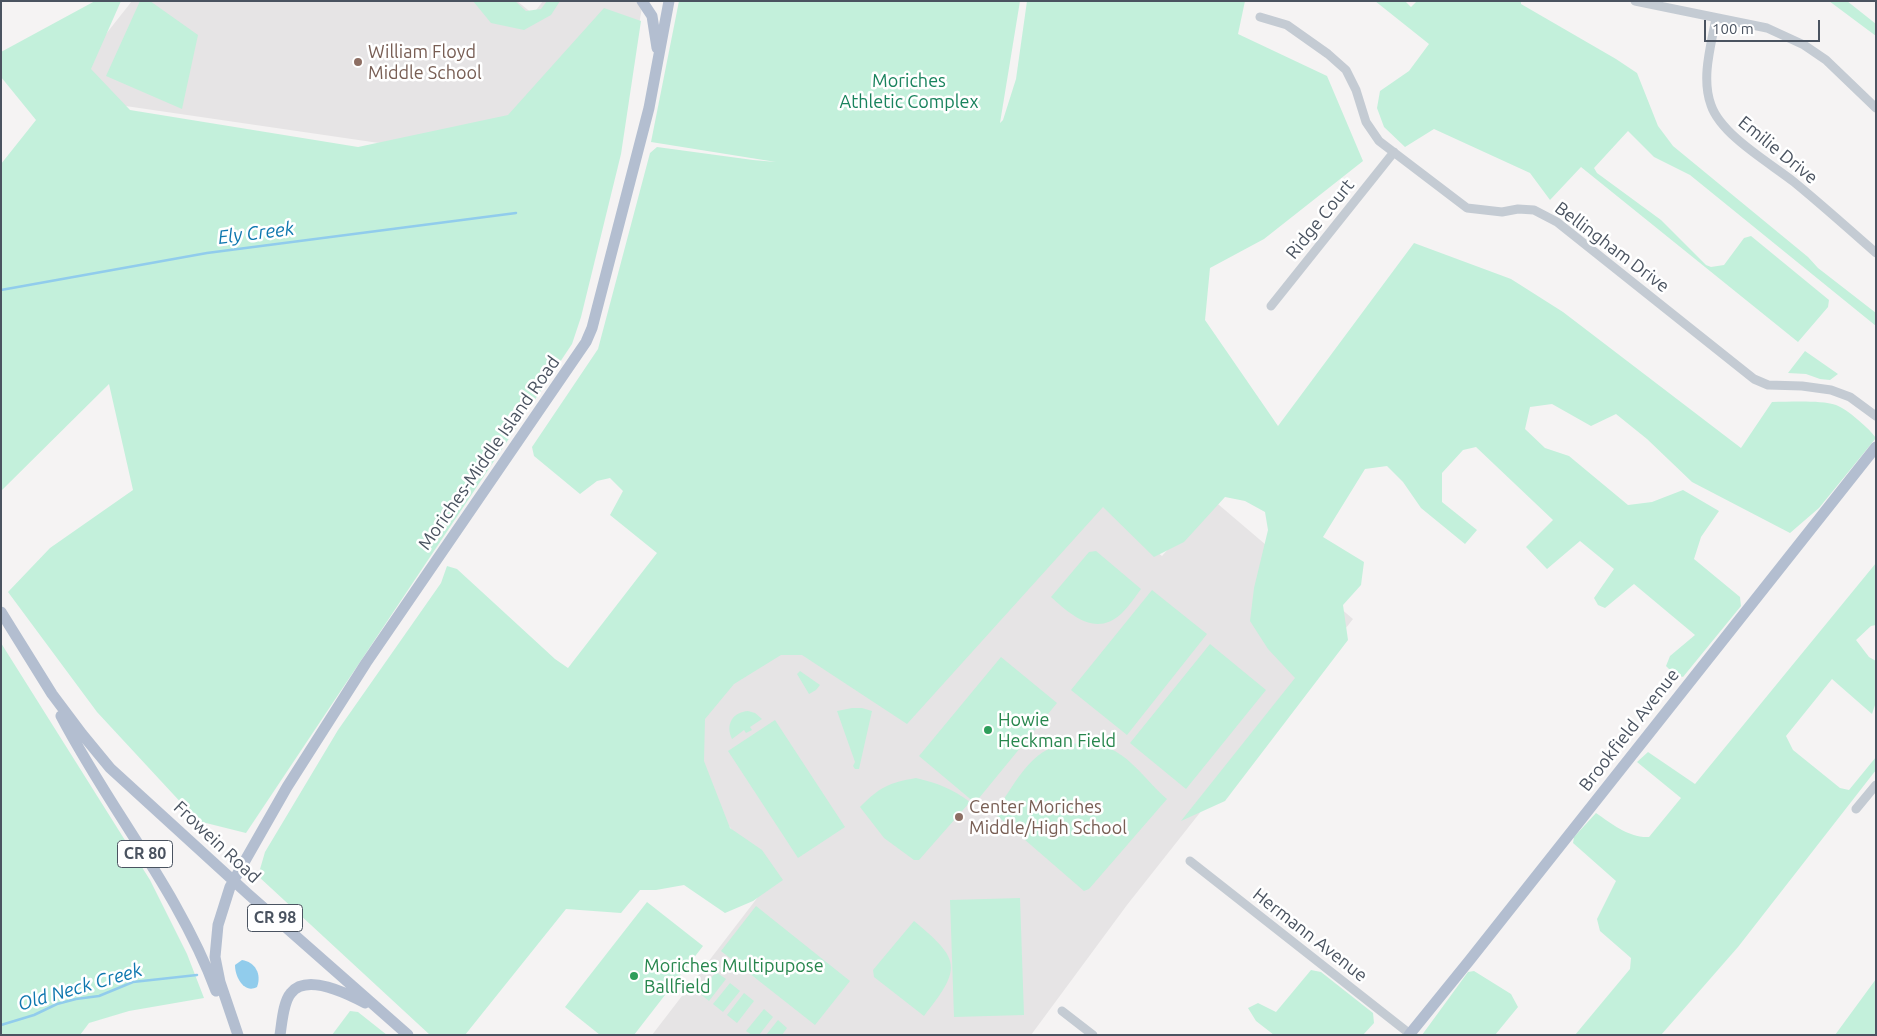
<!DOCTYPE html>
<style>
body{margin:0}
#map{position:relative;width:1877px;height:1036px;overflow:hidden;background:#f5f3f3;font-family:Ubuntu,sans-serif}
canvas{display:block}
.frame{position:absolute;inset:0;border:2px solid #4a5360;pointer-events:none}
.scale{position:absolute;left:1704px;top:20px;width:116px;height:22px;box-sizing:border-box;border:2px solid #4a5360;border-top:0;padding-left:6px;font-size:15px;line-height:18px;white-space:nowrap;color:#4a5360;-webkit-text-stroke:4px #fff;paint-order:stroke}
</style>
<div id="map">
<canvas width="1877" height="1036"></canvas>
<div class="frame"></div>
<div class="scale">100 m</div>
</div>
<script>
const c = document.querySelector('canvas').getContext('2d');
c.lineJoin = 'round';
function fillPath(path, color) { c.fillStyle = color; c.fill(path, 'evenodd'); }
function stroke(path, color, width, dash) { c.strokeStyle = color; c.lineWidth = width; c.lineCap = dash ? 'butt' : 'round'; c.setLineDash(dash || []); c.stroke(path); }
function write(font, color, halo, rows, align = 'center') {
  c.font = font + ' Ubuntu,sans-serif'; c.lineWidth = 5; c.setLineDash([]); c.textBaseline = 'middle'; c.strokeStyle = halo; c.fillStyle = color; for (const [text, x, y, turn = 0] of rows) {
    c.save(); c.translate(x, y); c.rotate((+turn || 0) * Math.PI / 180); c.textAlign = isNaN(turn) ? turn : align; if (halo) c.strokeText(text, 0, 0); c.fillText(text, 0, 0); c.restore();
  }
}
fillPath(new Path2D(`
 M132,1H517L533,14L543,1H643L620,139L427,150L57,96Z
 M1094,499L1162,556L1212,499L1353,619L1127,905L1031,1035H652L771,880L672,753L779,623Z`), '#e6e4e5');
fillPath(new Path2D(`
 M95,1H121L91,69L130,110L358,147L508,115L604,8L641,21L621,154L581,317L572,344L246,833L198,821L97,712L8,592L50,548L133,490L109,384L1,491V164L36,120L1,77V52Z
 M140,1H150L198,35L182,109L106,76Z
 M473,1H515L526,11L541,9L547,1H560L551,15L524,30L491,23Z
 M679,1H1020L1000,123L1003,120L1016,79L1027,1H1245L1238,34L1327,76L1363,161L1264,239L1210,268L1205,320L1278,426L1414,243L1511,279L1563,312L1741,448L1772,402C1790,402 1820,400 1836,405C1847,409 1870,429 1876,438L1819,508L1790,533L1692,482L1647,439L1616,414L1591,426L1552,404L1530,407L1525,429L1545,448L1569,456L1628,505L1652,502L1683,490L1719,511L1701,537L1694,559L1740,597L1741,606L1683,677L1674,674L1666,666L1670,656L1695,635L1634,584L1605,608L1598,605L1594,598L1614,569L1580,541L1547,569L1526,547L1553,520L1476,447L1463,450L1442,473V502L1477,530L1465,544L1421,508L1403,482L1387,466L1365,469L1323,537L1364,562L1361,585L1343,605L1348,640L1225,801L1181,821L1295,678L1268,649L1250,621L1254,588L1268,530L1265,512L1245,501L1225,497L1184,542L1154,557L1103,507L907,724L802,655H781L734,684L705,719L704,761L730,828L762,850L783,880L753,901L725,913L684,885L656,890H640L621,913L566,909L465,1035H430L258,876L265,852L338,730L441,583L447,566L457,569L555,659L568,668L657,553L610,515L623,491L610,478L597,481L580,494L534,456L532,447L598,349L650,153L657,147L753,160L776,162L651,142Z
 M1375,1H1405L1411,7L1417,1H1521V4L1616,59L1637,73L1658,126L1673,146L1808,257L1818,268L1876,313V326L1690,175L1654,157L1628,131L1594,168L1597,173L1661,220L1706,265L1711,267L1724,265L1744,238L1751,236L1829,300L1828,307L1798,342L1581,167L1550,200L1530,173L1434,129L1405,147L1384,127L1377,108L1380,91L1409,71L1429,44Z
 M1829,1H1847L1876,24V36Z
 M1805,351L1838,374L1830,380L1820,379L1806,374L1788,373Z
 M1096,551L1141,589C1135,597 1129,606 1122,613C1096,638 1071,615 1051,597L1089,552Z
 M1876,563V625L1871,626L1856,640L1869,657L1876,661V702L1872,714L1832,679L1786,736L1793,750L1840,788L1849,790L1876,757V770L1738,947L1661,1035H1575L1630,969L1631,958L1600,931L1597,919L1616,881L1573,843L1574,837L1596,813C1612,824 1629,838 1649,837L1681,798L1637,762L1648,752L1695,784Z
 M1152,590L1207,634L1127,735L1071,690Z
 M1,643L150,880L187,954L204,998L129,1011L89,1023L80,1035H1Z
 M1210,644L1266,690L1186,789L1130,743Z
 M1001,657L1057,703L975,803L919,756Z
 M800,671L820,685L816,690L809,694L797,674Z
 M852,708H862L872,711L859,769H855L853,766L855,762L837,711Z
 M748,711L755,713L762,719L750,727L752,730L746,733L744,730L732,739C725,724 733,712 748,711Z
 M775,720L845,827L798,858L728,751Z
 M1082,743C1090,744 1099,744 1106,747C1131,756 1147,782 1167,799L1089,889L1084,891L994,813C1013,789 1026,754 1059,745C1066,743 1075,744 1082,743Z
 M916,778C937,783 953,789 970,802L919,860H914L884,838L860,807C880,787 888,783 916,778Z
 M1020,898L1024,1015L954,1017L950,900Z
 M647,902L703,946L634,1035H600L565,1007Z
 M756,906L850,981L815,1025L721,951Z
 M914,921C961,960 962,968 924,1016L874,977L873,970Z
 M1311,970L1321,972L1373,1013L1374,1023L1363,1035H1274L1256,1021L1248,1008L1258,1003L1276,1012Z
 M1474,971L1511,994L1518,1007L1495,1035H1422L1468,972Z
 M716,972L726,979L709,1001L699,993Z
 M1876,979V1035H1835Z
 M730,983L740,991L723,1012L713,1004Z
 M744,993L754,1001L737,1023L727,1015Z
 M764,1009L773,1017L759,1035H752L746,1031Z
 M350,1011L358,1012L387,1035H332Z
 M778,1020L787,1028L782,1035H766Z`), '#c3f0db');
fillPath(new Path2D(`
 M242,960C255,962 262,974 257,987C244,994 235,977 235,965Z`), '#91ccec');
stroke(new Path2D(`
 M1,290L207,253L516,213
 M1,1025L34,1015L57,1004L76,999L99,996L133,982L197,975`), '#91ccec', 2.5);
stroke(new Path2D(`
 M1635,1L1767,28L1804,45L1826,60L1876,108
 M1260,17L1287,25L1328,54L1346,70L1356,90L1366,122L1379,141L1467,208L1502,212L1518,209L1534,210L1557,222L1754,379L1768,385L1802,386L1831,390L1850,397L1876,416
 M1716,18C1711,46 1701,78 1711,105C1721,135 1770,163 1794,182C1822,205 1849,229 1876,253
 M1271,306L1394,152
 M1856,809L1876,785
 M1190,861L1410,1034
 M1062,1011L1093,1035`), '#c4cbd3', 9);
stroke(new Path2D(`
 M642,1L652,16L657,48
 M1,612L52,694L82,734L110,768L248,894L408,1035
 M61,716C110,810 179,892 216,991
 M238,1035L220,982L215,957L218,925L230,887L287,787L366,663L586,342L592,328L649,108L669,1
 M280,1035C282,1023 283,1002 291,993C307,973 348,994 365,1003
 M1409,1035L1469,961L1876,447`), '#b3bed0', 11);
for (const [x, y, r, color] of [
 [358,62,5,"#8d6e63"],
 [988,730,5,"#2e9e5b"],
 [959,817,5,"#8d6e63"],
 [634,976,5,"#2e9e5b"]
]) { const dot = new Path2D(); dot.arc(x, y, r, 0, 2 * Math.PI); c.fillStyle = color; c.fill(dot); stroke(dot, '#fff', 2); }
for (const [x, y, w] of [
 [145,854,55],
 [275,918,55]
]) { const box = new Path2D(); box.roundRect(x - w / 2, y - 13.5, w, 27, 4); c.fillStyle = '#fff'; c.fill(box); stroke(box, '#4a5360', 1); }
write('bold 16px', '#4a5360', null, [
 ["CR 80",145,854],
 ["CR 98",275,918]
]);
write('18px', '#785e54', '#fff', [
 ["William Floyd",368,52],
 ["Middle School",368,73],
 ["Center Moriches",969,807],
 ["Middle/High School",969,828]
], 'left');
write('18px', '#19835d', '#fff', [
 ["Moriches",909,81],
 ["Athletic Complex",909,102]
]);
write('18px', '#4a5360', '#fff', [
 ["Emilie Drive",1778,150,39],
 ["Ridge Court",1320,219,-51],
 ["Bellingham Drive",1612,247,37],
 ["Moriches-Middle Island Road",489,453,-55],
 ["Brookfield Avenue",1629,730,-52],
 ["Frowein Road",217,842,43],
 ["Hermann Avenue",1310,935,38]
]);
write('18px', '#27864d', '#fff', [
 ["Howie",998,720],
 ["Heckman Field",998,741],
 ["Moriches Multipupose",644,966],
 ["Ballfield",644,987]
], 'left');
write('italic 19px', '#0e77af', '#fff', [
 ["Ely Creek",256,233,-7],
 ["Old Neck Creek",80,987,-16]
]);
</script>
